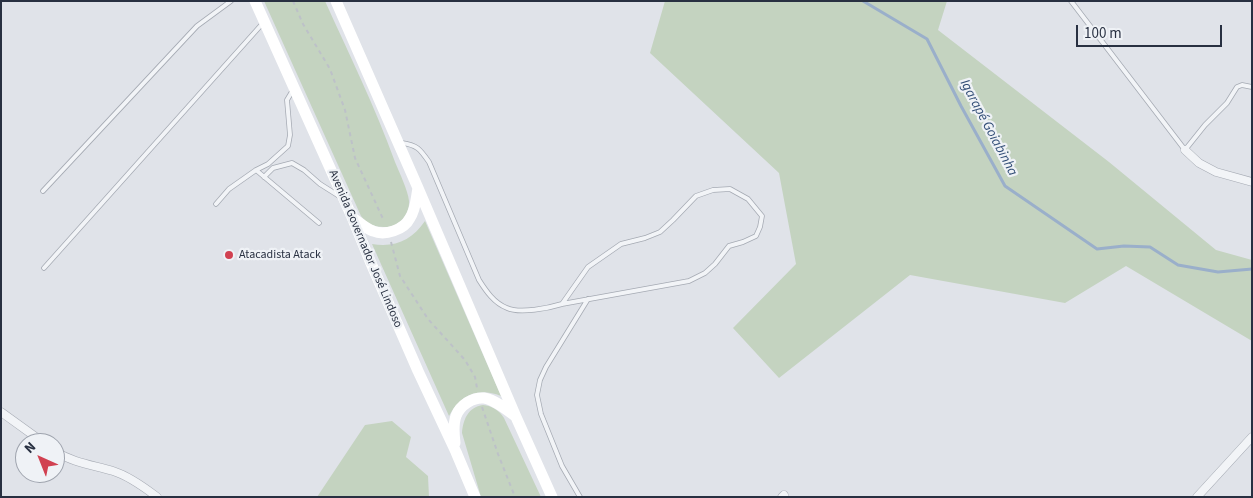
<!DOCTYPE html>
<meta charset="utf-8">
<style>
body{margin:0}
#map{position:relative;width:1253px;height:498px;overflow:hidden;background:#e0e3e9;font-family:"Source Sans 3",sans-serif}
canvas{display:block}
.frame{position:absolute;inset:0;border:2px solid #283041;pointer-events:none}
.north{position:absolute;left:15px;top:433px;width:50px;height:50px;box-sizing:border-box;background:#eff2f6;border:1px solid #9fa4ae;border-radius:50%;rotate:316deg;font-size:14px;font-weight:700;line-height:20px;text-align:center;color:#283041}
.north::after{content:'';display:block;margin:auto;width:18px;height:22px;background:#d14151;clip-path:polygon(50% 0,100% 100%,50% 72%,0 100%)}
.scale{position:absolute;left:1076px;top:25px;width:146px;height:22px;box-sizing:border-box;border:2px solid #283041;border-top:0;padding-left:6px;font-size:15px;line-height:18px;white-space:nowrap;color:#283041;-webkit-text-stroke:4px #eff2f6;paint-order:stroke}
</style>
<div id="map">
<canvas width="1253" height="498"></canvas>
<div class="frame"></div>
<div class="north">N</div>
<div class="scale">100 m</div>
</div>
<script>
const c = document.querySelector('canvas').getContext('2d');
c.lineJoin = 'round';
function fillPath(path, color) { c.fillStyle = color; c.fill(path, 'evenodd'); }
function stroke(path, color, width, dash) { c.strokeStyle = color; c.lineWidth = width; c.lineCap = dash ? 'butt' : 'round'; c.setLineDash(dash || []); c.stroke(path); }
function write(font, color, halo, rows, align = 'center') {
  c.font = font + ' "Source Sans 3",sans-serif'; c.lineWidth = 4.5; c.setLineDash([]); c.textBaseline = 'middle'; c.strokeStyle = halo; c.fillStyle = color; for (const [text, x, y, turn = 0] of rows) {
    c.save(); c.translate(x, y); c.rotate((+turn || 0) * Math.PI / 180); c.textAlign = isNaN(turn) ? turn : align; if (halo) c.strokeText(text, 0, 0); c.fillText(text, 0, 0); c.restore();
  }
}
fillPath(new Path2D(`
 M264,1H325C349,54 375,107 395,162C399,172 408,190 409,201C410,215 398,228 384,227C374,227 367,224 361,216Z
 M665,1H947L938,30L1109,162L1216,250L1252,260V341L1126,266L1065,303L910,275L779,378L733,328L796,264L779,173L650,53Z
 M425,221L501,396C478,387 460,395 449,416L372,244C395,248 412,240 425,221Z
 M483,405C492,406 499,410 504,418L541,497H481L462,433C463,420 468,407 483,405Z
 M392,421L411,437L406,457L428,476L429,497H317L365,425Z`), '#c4d3c0');
stroke(new Path2D(`
 M863,1L927,39L961,106L1005,186L1097,249L1124,246L1150,247L1178,265L1218,272L1252,269`), '#9aafca', 3);
const lane = new Path2D(`
 M1071,1L1185,150L1205,125L1227,103L1237,87L1242,85L1252,87
 M402,143C417,145 420,149 429,162L479,280C486,291 494,303 507,308C520,314 549,308 562,304L689,281L705,273L715,264L729,246L743,242L756,236L760,227L762,216L748,199L730,189L713,190L696,196L673,220L660,232L645,238L621,244L588,267L562,304
 M256,170L319,223
 M264,177L273,168L292,163L304,170L320,184L339,196
 M43,191L197,26L231,1
 M216,204L229,189L256,170L268,164L288,146L290,135L287,100L293,90
 M44,268L263,23
 M580,497L562,466L541,414L537,395L540,380L546,367L588,299`);
const street = new Path2D(`
 M1185,150L1199,163L1216,172L1252,182
 M1,412L44,443
 M55,451C73,463 93,465 113,471C129,476 144,487 157,497
 M782,497L784,495
 M1197,497L1252,437`);
stroke(lane, '#a5aab3', 5.5);
stroke(street, '#a5aab3', 9);
stroke(new Path2D(`
 M293,1L303,24L330,69L345,110L355,158L384,221
 M391,242L400,276L428,319L465,360L475,377L477,388
 M482,407L498,454L515,497`), '#bdc1c8', 2, [4, 4]);
stroke(lane, '#f2f4f7', 4);
stroke(street, '#f2f4f7', 8);
stroke(new Path2D(`
 M255,1L352,217L370,261L418,371L456,452L475,497
 M336,1L418,188L516,417L552,497
 M353,218C359,222 365,228 373,231C385,236 404,230 410,218C416,209 416,198 418,188
 M455,443C454,435 453,424 456,416C460,405 473,397 484,398C495,400 506,409 515,416`), '#fff', 11);
for (const [x, y, r, color] of [
 [229,255,5,"#d14151"]
]) { const dot = new Path2D(); dot.arc(x, y, r, 0, 2 * Math.PI); c.fillStyle = color; c.fill(dot); stroke(dot, '#eff2f6', 2); }
write('12px', '#283041', '#eff2f6', [
 ["Avenida Governador José Lindoso",365,249,67]
]);
write('12px', '#283041', '#eff2f6', [
 ["Atacadista Atack",239,255]
], 'left');
write('italic 14px', '#314d76', '#eff2f6', [
 ["Igarapé Goiabinha",988,128,62]
]);
</script>
